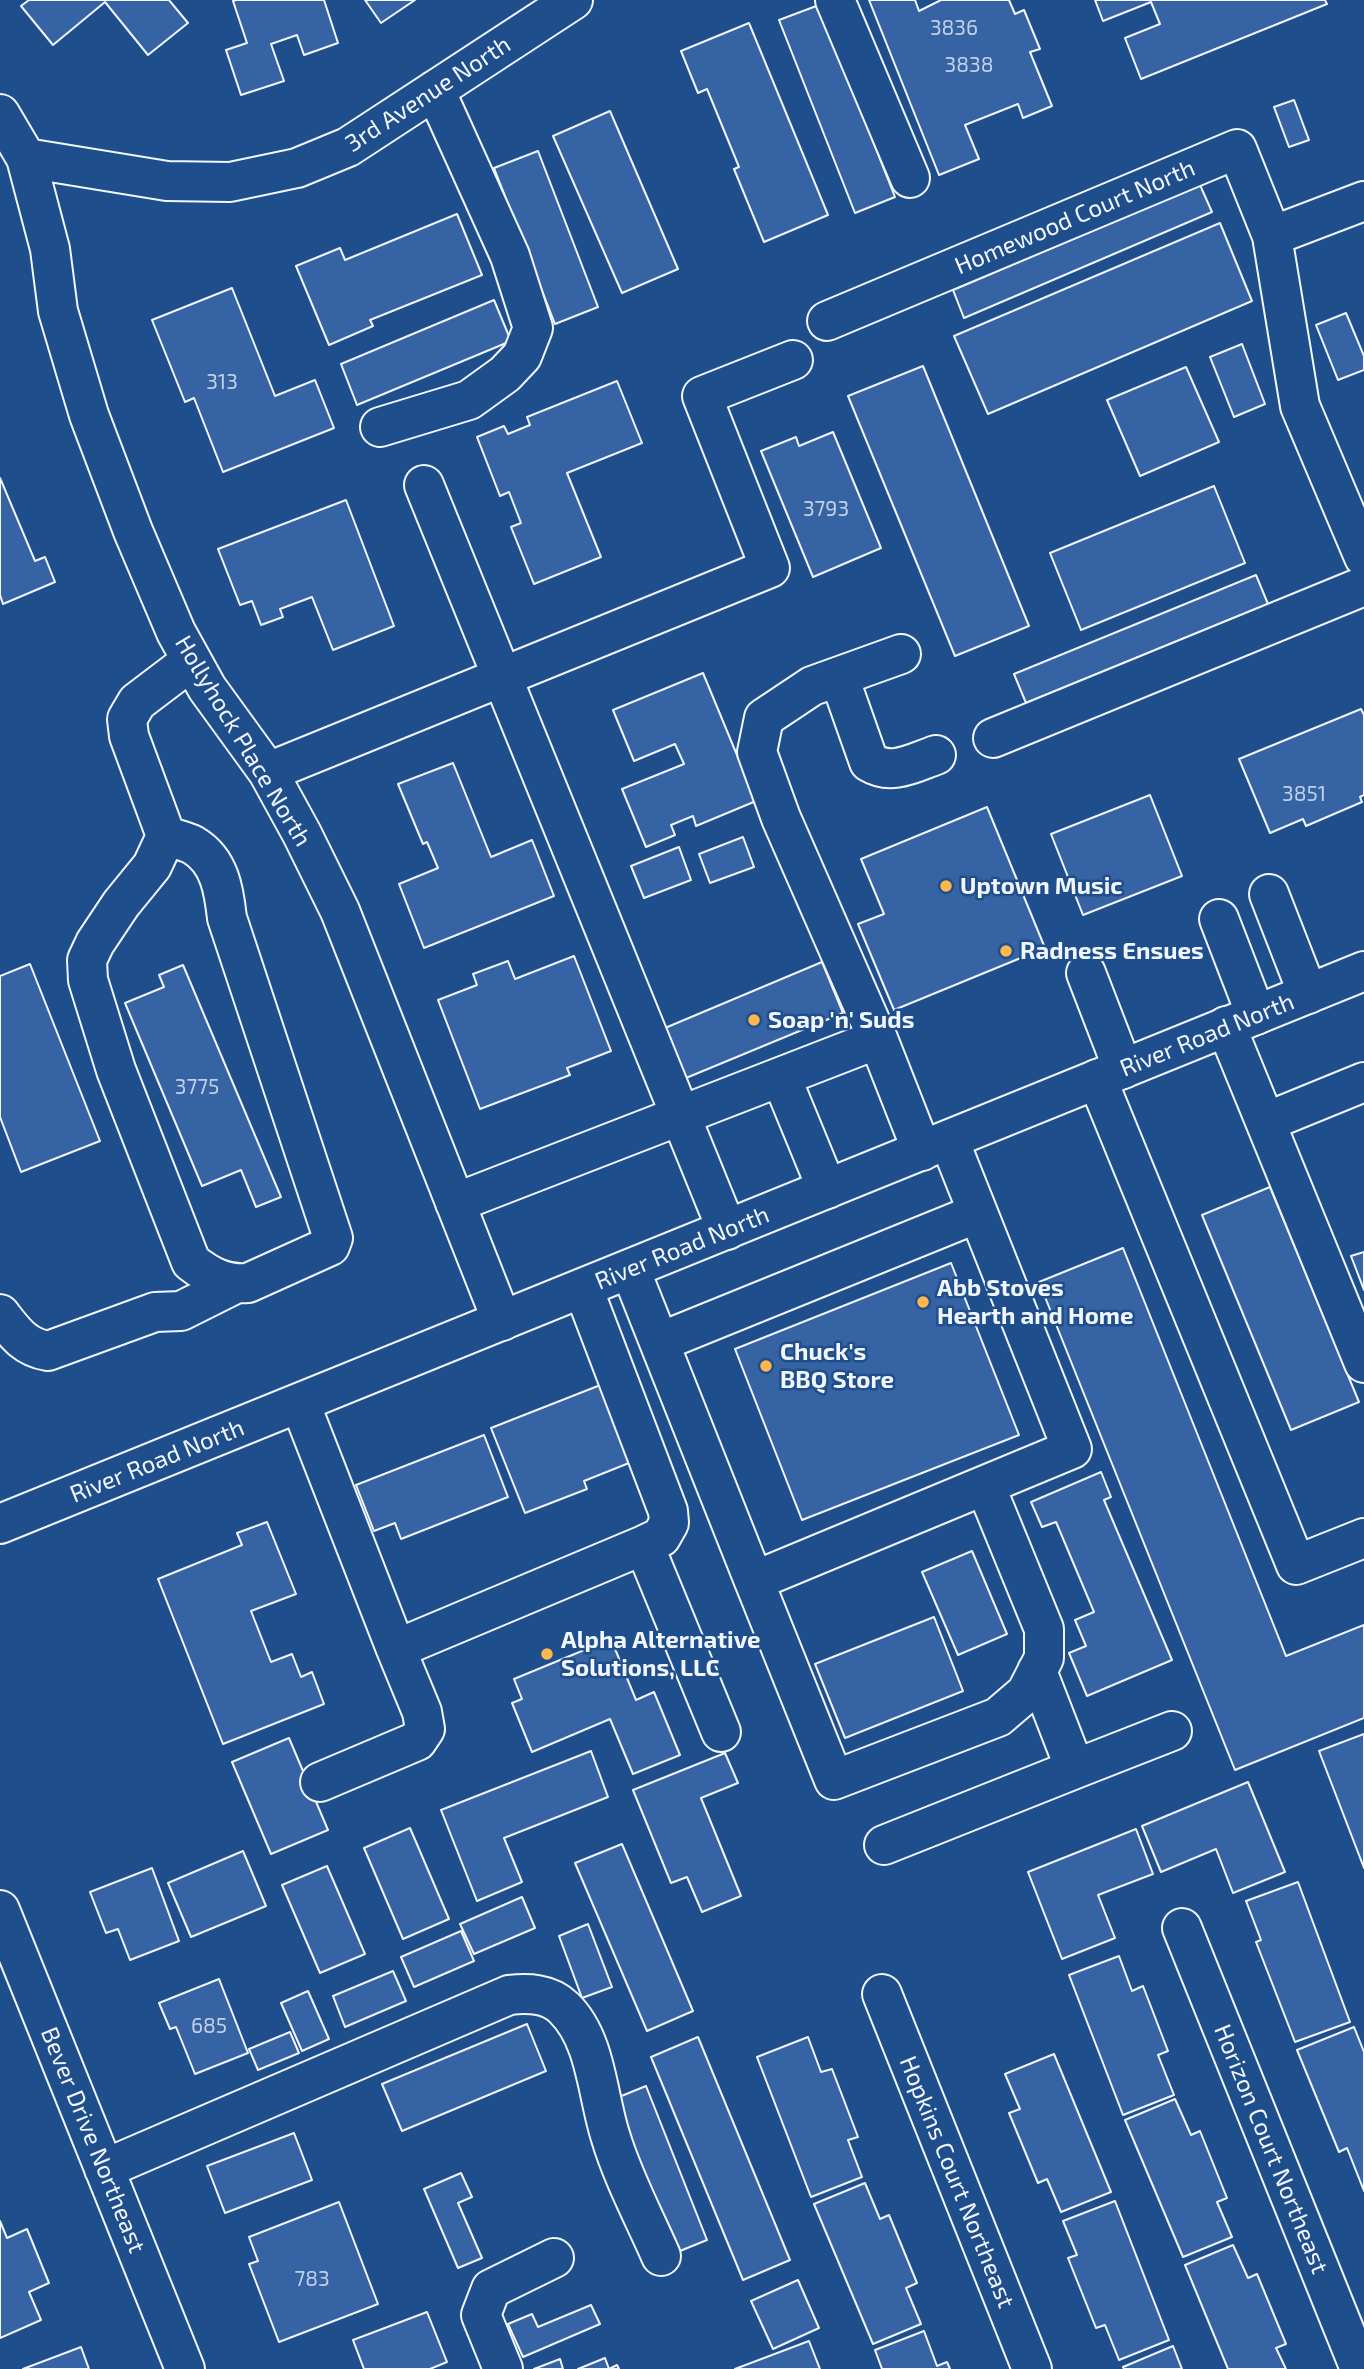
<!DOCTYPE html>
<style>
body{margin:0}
canvas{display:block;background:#1f4e8c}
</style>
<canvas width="1364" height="2369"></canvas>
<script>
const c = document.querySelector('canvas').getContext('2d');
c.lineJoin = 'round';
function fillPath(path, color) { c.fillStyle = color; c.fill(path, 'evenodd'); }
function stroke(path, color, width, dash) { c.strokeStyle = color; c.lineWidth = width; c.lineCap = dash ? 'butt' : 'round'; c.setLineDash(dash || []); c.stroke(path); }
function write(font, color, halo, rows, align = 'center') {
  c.font = font + ' "Exo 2",sans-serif'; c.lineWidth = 5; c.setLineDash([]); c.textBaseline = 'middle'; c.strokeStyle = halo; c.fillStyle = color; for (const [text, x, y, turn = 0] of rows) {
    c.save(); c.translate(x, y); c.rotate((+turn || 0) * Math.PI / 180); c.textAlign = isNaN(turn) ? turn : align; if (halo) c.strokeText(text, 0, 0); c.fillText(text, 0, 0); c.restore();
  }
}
const building = new Path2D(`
 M29,0H169L188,23L148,55L105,2L53,45L21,6Z
 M236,0H324L338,43L304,55L297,35L271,44L284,81L241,95L226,50L247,43L233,1Z
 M365,0H415L381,23Z
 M869,0H915L919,11L941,0H1009L1015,14L1024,10L1040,49L1030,52L1052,106L1023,118L1018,104L965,125L979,159L939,175Z
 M1095,0H1325L1327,4L1141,79L1125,38L1160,24L1151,2L1103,21Z
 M819,5L895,197L855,213L779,20Z
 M749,23L828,215L764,242L734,169L739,167L707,89L698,93L681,51Z
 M1294,100L1309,140L1289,147L1274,107Z
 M610,111L678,269L622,293L553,136Z
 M538,151L598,307L555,324L494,168Z
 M1200,185L1212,212L964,318L953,290Z
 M457,214L482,275L370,320L373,326L329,345L296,266L340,248L345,260Z
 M1220,223L1252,301L988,414L954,336Z
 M232,288L275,396L315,380L334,428L223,472L194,398L185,402L152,320Z
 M494,300L511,341L357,405L341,364Z
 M1346,313L1364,356V370L1338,380L1316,325Z
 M1242,344L1265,404L1234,417L1210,357Z
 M923,366L1029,626L955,656L848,396Z
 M1186,367L1219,442L1140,476L1107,400Z
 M617,381L642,443L567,473L601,557L534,584L511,527L521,523L509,492L500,496L477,437L504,426L508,434L530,425L527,417Z
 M833,432L881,548L813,577L761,451L796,437L799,446Z
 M0,478L35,561L45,557L55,582L3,604L0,595Z
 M1214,486L1245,563L1081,630L1050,553Z
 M346,500L394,626L333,650L312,597L280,609L283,617L261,625L252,601L240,605L218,549Z
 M1256,575L1268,604L1026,703L1014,674Z
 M703,673L756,801L696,826L693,816L671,825L675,835L646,847L622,789L684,764L675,744L634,761L613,710Z
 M1361,709L1364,715V795L1360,797L1362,802L1306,826L1303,819L1270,833L1239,759Z
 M453,763L491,857L532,840L554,896L424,948L399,884L438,868L427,842L423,844L398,784Z
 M1150,795L1182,876L1083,915L1051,834Z
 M987,807L1045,948L894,1010L858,924L884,914L861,859Z
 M743,837L754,867L710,883L699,854Z
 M679,847L691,880L644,898L631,866Z
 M574,956L611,1051L567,1068L570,1075L480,1109L438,1000L477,985L473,974L508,961L515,979Z
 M822,962L843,1013L686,1078L665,1028Z
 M30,964L100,1141L21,1172L0,1117V976Z
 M183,965L281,1197L256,1207L241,1170L202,1186L125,1003L164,987L159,975Z
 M1270,1187L1359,1402L1291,1430L1202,1215Z
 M1123,1248L1286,1656L1364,1625V1718L1235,1770L1039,1282Z
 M1364,1252V1290L1351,1256Z
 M951,1263L1019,1435L802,1520L735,1349Z
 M603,1384L634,1461L584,1481L587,1489L525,1513L491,1428Z
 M484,1435L508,1497L401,1539L395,1523L374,1531L356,1485Z
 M1101,1472L1111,1497L1104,1500L1172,1660L1087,1696L1069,1653L1086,1646L1075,1620L1094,1612L1056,1522L1042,1527L1031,1502Z
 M267,1522L296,1594L251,1611L271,1662L292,1654L301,1677L312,1672L324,1704L223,1744L158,1579L242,1545L237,1533Z
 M972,1551L1007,1634L958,1655L922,1572Z
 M934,1617L963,1691L845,1738L815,1664Z
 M611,1639L636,1700L654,1692L680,1755L633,1774L610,1719L532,1752L512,1703L522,1699L514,1679Z
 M1364,1734V1868L1319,1751Z
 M289,1738L328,1830L271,1854L232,1762Z
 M591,1751L608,1797L504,1838L522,1882L477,1901L441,1810Z
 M725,1753L738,1783L701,1798L741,1896L702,1912L687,1877L671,1883L633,1790Z
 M1248,1782L1285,1872L1233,1893L1216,1849L1161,1872L1142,1826Z
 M410,1828L449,1919L403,1939L364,1848Z
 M1136,1829L1153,1874L1098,1895L1115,1938L1062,1959L1028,1872Z
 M622,1844L693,2011L647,2031L575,1863Z
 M243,1851L266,1906L191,1937L168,1883Z
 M327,1866L365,1954L320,1973L282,1885Z
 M152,1868L179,1941L130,1960L118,1929L106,1933L90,1892Z
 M1298,1882L1350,2022L1295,2042L1256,1942L1261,1940L1246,1901Z
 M522,1897L535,1928L474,1954L460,1924Z
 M588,1924L612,1987L582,1998L559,1936Z
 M461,1931L474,1961L414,1987L401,1957Z
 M1119,1956L1132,1991L1143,1986L1168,2051L1158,2055L1174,2095L1123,2115L1069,1975Z
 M393,1971L406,2001L345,2027L333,1996Z
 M219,1979L248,2053L195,2074L176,2027L170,2029L159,2003Z
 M308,1991L329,2039L302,2051L281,2003Z
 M527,2024L546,2071L402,2131L382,2084Z
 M1354,2027L1364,2052V2191L1347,2148L1339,2152L1297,2050Z
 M290,2032L299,2053L258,2070L249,2049Z
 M698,2037L790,2260L743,2280L651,2057Z
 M808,2037L821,2072L832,2069L858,2137L848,2140L862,2177L811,2197L757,2057Z
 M1054,2054L1111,2192L1061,2212L1047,2179L1038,2183L1009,2113L1020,2109L1005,2074Z
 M646,2086L707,2240L675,2253L614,2099Z
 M1175,2099L1191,2135L1200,2131L1227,2198L1217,2202L1232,2237L1183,2257L1125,2120Z
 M294,2133L312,2180L225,2213L207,2166Z
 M461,2173L472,2197L458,2203L482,2258L458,2268L424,2189Z
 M865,2183L880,2219L889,2215L917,2283L906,2288L921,2324L873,2344L814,2204Z
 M1115,2201L1169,2340L1119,2360L1105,2325L1096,2328L1068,2258L1077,2255L1063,2221Z
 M339,2202L378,2304L279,2342L249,2264L258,2261L249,2237Z
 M0,2221L7,2238L27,2229L49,2283L29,2292L41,2320L0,2338Z
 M1233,2245L1248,2278L1257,2274L1286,2344L1276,2348L1286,2369H1228L1185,2265Z
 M798,2280L819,2328L773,2349L751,2301Z
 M591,2305L600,2324L523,2357L508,2324L532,2314L538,2327Z
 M427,2312L447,2362L430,2369H364L353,2340Z
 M924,2331L937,2366L947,2362L950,2369H882L875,2350Z
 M809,2341L820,2369H735Z
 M1173,2346L1182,2369H1124L1123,2367Z
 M81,2347L89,2369H23Z
 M605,2358L609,2369L617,2365L619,2369H578Z
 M560,2359L563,2369H534Z`);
fillPath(building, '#3563a3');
stroke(building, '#f2f6ff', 2);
const minor = new Path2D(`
 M835,0L910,178
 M0,114L26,158L50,249L58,311L89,415L133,531L176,632L207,688L268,772L302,834L340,911L502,1321
 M26,158L167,181L230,182L297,168L348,147L573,0
 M1272,236L1364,201
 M827,321L1237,149L1272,236L1300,406L1364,557
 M380,427L469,400L505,374L522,356L533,328L510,256L435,90
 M424,485L727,1230
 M839,677L869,762C892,776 913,763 936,755
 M993,738L1364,586
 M268,772L770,568L702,396L793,360
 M166,836C175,839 185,841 193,845C220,861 224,891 227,918L333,1238L330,1246L248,1283C225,1285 209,1276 191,1262L116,1070L88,980L87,960L95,943L121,904L152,866L166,836L129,736L127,719L137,702L191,661
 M1269,894L1308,994
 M1219,919L1256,1015
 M1086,973L1123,1069
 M1226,1026L1364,1363
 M878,1039L781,818L757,752L764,718L812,686L901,654
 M781,1077L827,1189
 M1097,1079L1296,1565L1364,1538
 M1266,1122L1364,1082
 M455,1203L878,1039L922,1151
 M630,1269L754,1581L1072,1449L949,1140
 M0,1314C14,1332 24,1347 48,1351L155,1312L181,1311L235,1284
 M660,1342L978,1213
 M300,1403L396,1649L644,1545L661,1537L669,1523L668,1511L583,1288
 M644,1545L721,1732
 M754,1581L834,1780L998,1717L1026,1693L1044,1658V1629L985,1485
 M1075,1769L1172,1731
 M320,1782L417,1741L425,1729L422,1712L396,1649
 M884,1845L1075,1769L1037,1671
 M0,1910L185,2369
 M1182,1928L1360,2369
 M882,1994L1032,2369
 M104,2169L509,1995C528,1993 549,1993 564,2008C597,2040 597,2096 611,2138C623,2178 644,2217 661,2256
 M503,2369L481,2315L491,2289L554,2258`);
const major = new Path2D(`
 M0,1524L1364,971`);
stroke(minor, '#f2f6ff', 42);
stroke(major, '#f2f6ff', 42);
stroke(minor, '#1f4e8c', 38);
stroke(major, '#1f4e8c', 38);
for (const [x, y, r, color] of [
 [946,886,7,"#ffb74d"],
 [1006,951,7,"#ffb74d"],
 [754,1020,7,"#ffb74d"],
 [923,1302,7,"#ffb74d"],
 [766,1366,7,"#ffb74d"],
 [547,1654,7,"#ffb74d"]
]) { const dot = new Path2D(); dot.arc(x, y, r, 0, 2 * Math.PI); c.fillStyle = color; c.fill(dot); stroke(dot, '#1f4e8c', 2.5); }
write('21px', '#c3d1e8', null, [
 ["3836",954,28],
 ["3838",969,65],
 ["313",222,382],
 ["3793",826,509],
 ["3851",1304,794],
 ["3775",197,1087],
 ["685",209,2026],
 ["783",312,2279]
]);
write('24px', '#f2f6ff', '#1f4e8c', [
 ["3rd Avenue North",428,94,-33],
 ["Homewood Court North",1075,217,-23],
 ["Hollyhock Place North",243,741,59],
 ["River Road North",1207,1035,-22],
 ["River Road North",682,1248,-22],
 ["River Road North",157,1461,-22],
 ["Bever Drive Northeast",93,2140,68],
 ["Horizon Court Northeast",1271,2149,68],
 ["Hopkins Court Northeast",957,2182,68]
]);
write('bold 24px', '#f2f6ff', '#1f4e8c', [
 ["Uptown Music",960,886],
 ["Radness Ensues",1020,951],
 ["Soap 'n' Suds",768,1020],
 ["Abb Stoves",937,1288],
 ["Hearth and Home",937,1316],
 ["Chuck's",780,1352],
 ["BBQ Store",780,1380],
 ["Alpha Alternative",561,1640],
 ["Solutions, LLC",561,1668]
], 'left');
</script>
